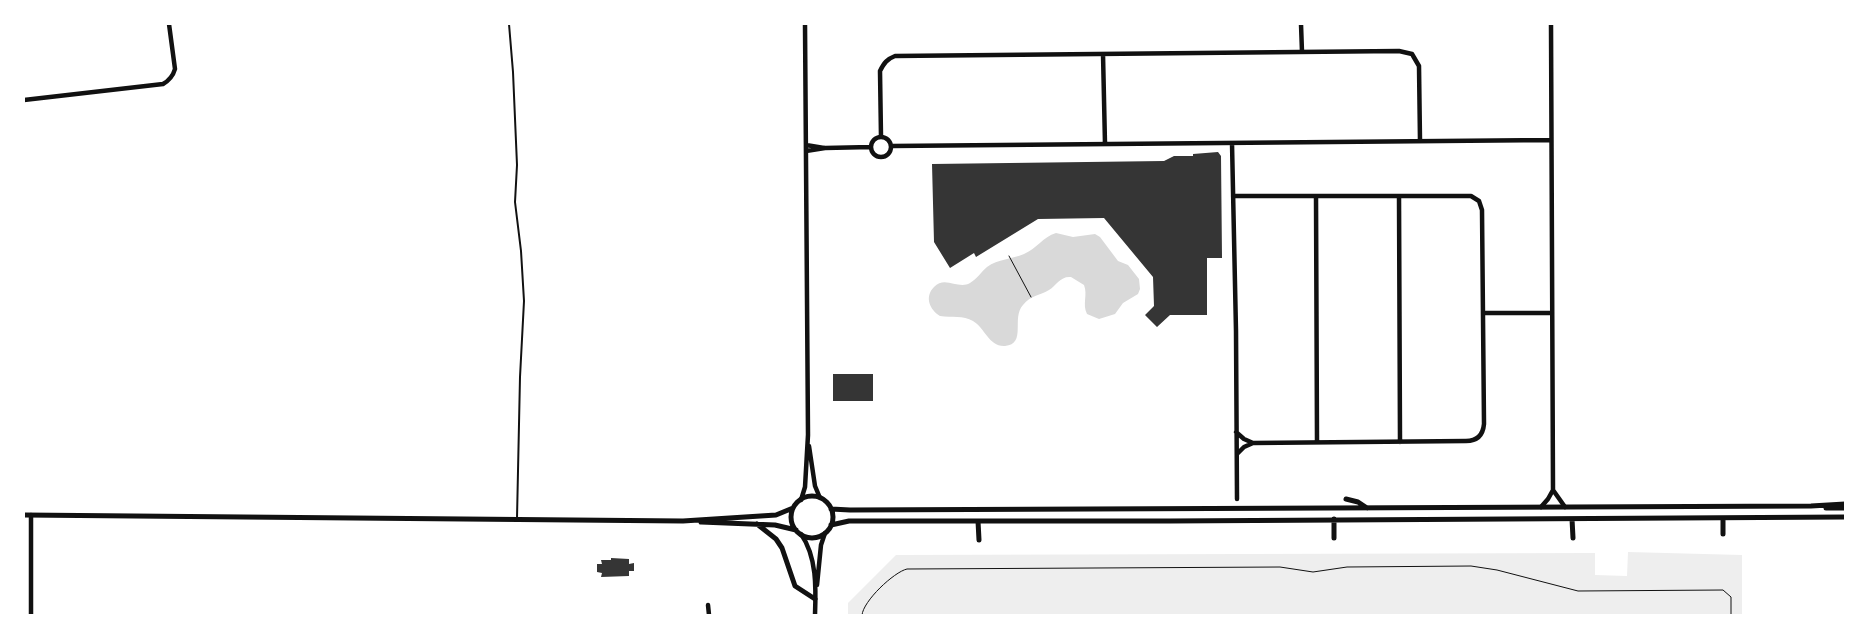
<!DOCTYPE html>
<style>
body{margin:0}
#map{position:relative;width:1869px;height:639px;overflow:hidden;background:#fff;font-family:Ubuntu,sans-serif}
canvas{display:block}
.frame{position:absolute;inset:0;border:25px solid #fff;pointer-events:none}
</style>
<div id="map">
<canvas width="1869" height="639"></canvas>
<div class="frame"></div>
</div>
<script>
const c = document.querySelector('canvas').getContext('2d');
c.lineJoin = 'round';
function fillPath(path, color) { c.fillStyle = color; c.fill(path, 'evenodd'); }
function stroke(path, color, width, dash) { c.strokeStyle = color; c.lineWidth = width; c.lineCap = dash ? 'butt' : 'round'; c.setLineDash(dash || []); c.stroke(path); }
fillPath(new Path2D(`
 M1628,552L1742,555V615H848V603L896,555L1595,553V575L1627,576Z`), '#eee');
fillPath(new Path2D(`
 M1056,233L1073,237L1095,234L1100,237L1118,261L1128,265L1139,279L1140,289L1138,294L1123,303L1115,314L1099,319L1087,314C1082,304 1088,295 1084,285L1071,277C1060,276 1057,285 1049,290C1039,296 1031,295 1023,305C1011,318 1027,344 1005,346C989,347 985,328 973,321C963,315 952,318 940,316C930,310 924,297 934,287C945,275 958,290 970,283C977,279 981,272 987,267C998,259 1012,259 1024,254C1036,249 1043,237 1056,233Z`), '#d9d9d9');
fillPath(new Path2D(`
 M1218,152L1221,156L1222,258H1207V315H1170L1157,327L1145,315L1154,306L1153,277L1104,218L1038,219L976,257L974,253L950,268L934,242L932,164L1164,161L1174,156H1193V154Z
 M833,374H873V401H833Z
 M611,558L629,559V564L634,563V571H629V576L601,577L602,573L597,572V564H602L601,560H611Z`), '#353535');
stroke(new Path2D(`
 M1009,256L1031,297
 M862,615C863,601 894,572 907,569L1280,567L1313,572L1347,567L1471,566L1497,570L1578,591L1723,590L1731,597V615`), '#111', 1);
stroke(new Path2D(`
 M509,24L513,72L517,165L515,202L521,251L524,301L520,377L517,518`), '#111', 2);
stroke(new Path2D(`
 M1301,24L1302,52
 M1103,54L1105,144
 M24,100L163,84C170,80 173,76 175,69L169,24
 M871 147a10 10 0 1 1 20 0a10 10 0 1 1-20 0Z
 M881,137L880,71C884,63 887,59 895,56L1399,51L1412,54L1419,66L1420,141
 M1232,143L1236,331L1237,499
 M806,145L824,148
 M892,146L1551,140
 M806,151L825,148L871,147
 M1233,196H1471L1479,201L1482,210L1484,424C1483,435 1477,441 1466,441L1253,443L1244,439L1236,432
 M1316,196L1317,442
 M1399,196L1400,442
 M1483,313H1552
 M809,446L815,486L820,498
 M1237,454L1244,447L1253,443
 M1553,490L1565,507
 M801,500L805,487L808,435L805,24
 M1541,507L1548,499L1553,490L1551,24
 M801,534C817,557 816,588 815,615
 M817,585L821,545L825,533
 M708,605L709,615
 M31,615V515`), '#111', 4.5);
stroke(new Path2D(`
 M791 517a21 21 0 1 1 42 0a21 21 0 1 1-42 0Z
 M1346,499L1358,502L1367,508
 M1826,508H1845
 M831,509L850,510L1811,506L1845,504
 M24,515L683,521L776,515L793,508
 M1723,518V534
 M1334,519V538
 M1572,519L1573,538
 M978,521L979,540
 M701,522L775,525L796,530
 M757,524L776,539L782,548L795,586L815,599
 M831,525L849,521H1170L1845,517`), '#111', 5);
</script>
